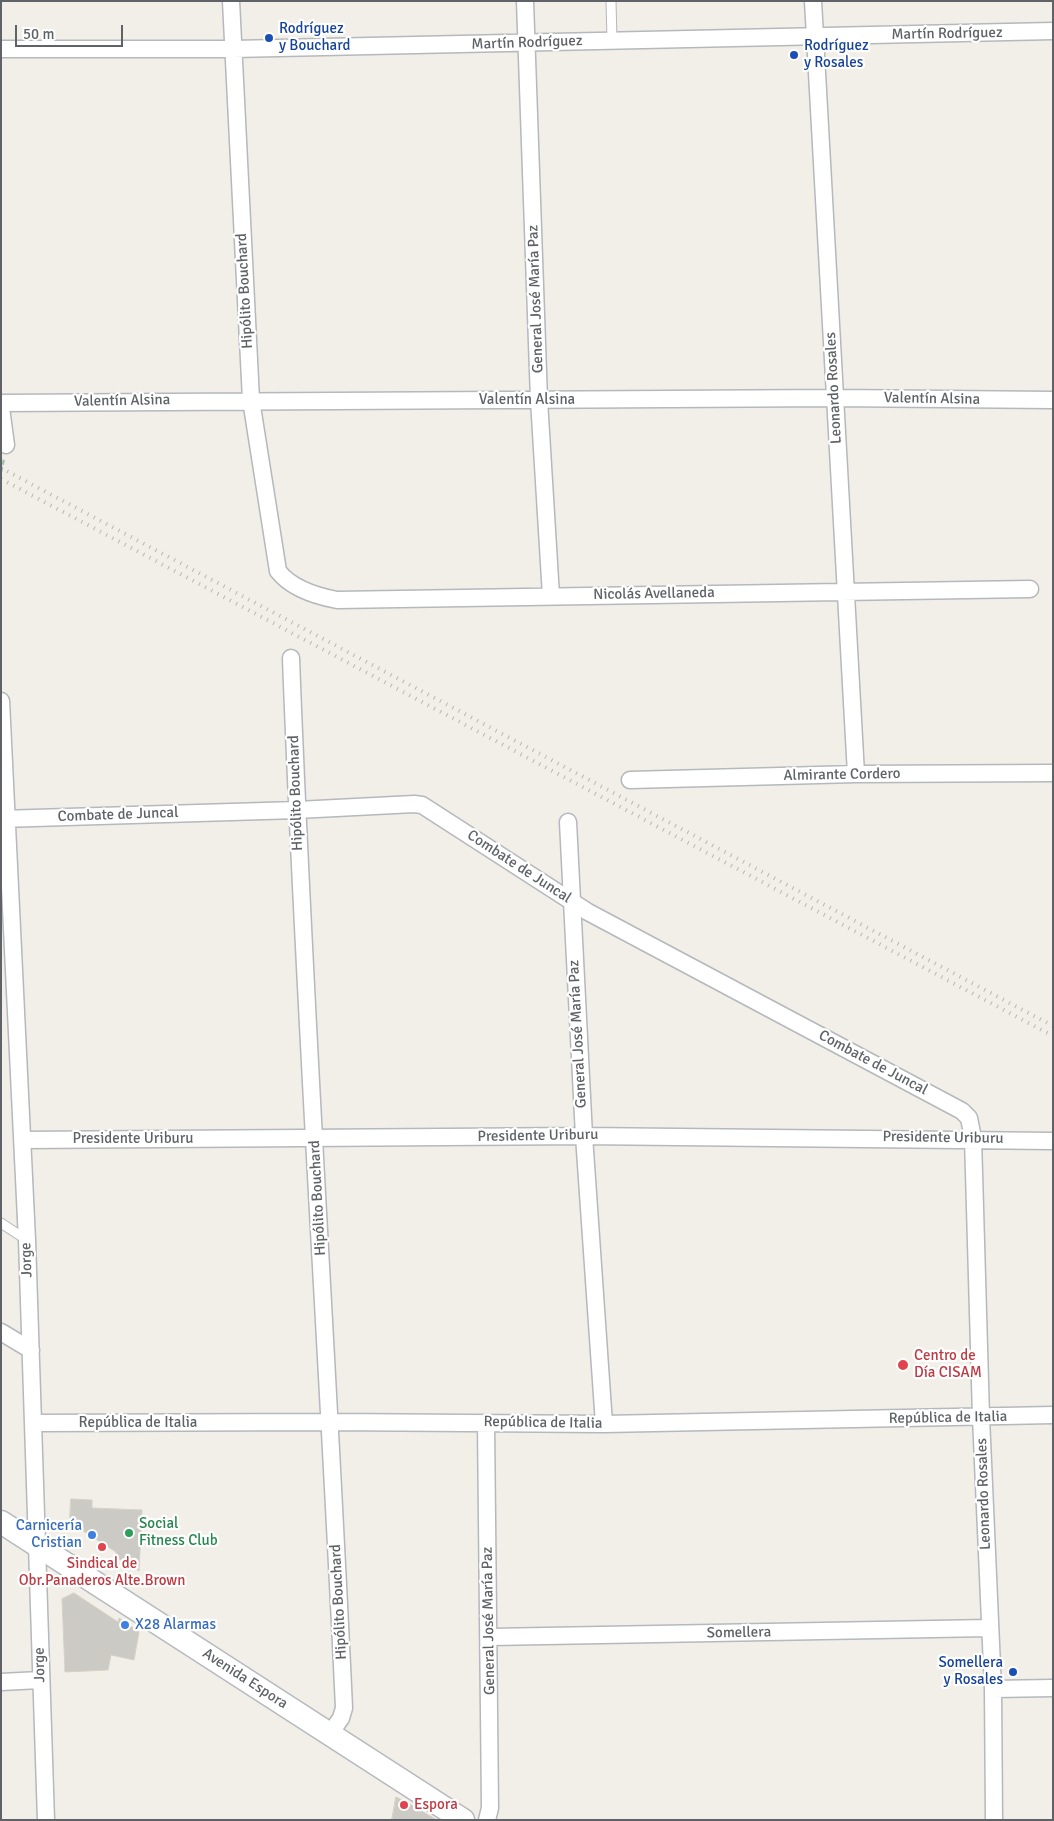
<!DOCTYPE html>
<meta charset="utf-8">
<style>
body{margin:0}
#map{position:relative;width:1054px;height:1821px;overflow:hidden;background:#f1efe8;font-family:Signika,sans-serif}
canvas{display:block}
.frame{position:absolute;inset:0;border:2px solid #5f6368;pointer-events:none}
.scale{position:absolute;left:15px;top:25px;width:108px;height:22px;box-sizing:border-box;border:2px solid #5f6368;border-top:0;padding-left:6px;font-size:15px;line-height:18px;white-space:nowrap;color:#5f6368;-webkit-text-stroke:4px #fff;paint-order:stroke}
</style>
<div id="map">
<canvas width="1054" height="1821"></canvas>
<div class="frame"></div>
<div class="scale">50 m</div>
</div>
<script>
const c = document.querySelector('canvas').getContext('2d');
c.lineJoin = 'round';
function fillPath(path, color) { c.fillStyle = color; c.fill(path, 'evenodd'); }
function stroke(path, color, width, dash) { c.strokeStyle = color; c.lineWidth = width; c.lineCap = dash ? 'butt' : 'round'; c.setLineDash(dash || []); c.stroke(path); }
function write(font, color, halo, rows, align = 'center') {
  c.font = font + ' Signika,sans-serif'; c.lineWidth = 4.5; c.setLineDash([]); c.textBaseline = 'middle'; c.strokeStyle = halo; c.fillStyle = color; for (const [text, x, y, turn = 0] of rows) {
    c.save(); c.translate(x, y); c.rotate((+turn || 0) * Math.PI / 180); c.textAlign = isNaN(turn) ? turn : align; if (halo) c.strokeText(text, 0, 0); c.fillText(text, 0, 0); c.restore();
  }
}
const building = new Path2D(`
 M71,1499L92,1500V1508L142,1510L139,1571L116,1557V1552L74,1525V1519L70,1518Z
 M74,1593L118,1622L119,1618L139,1632L134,1660L111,1655L108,1670L65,1672L62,1599Z
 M396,1797L413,1806L437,1820H392Z`);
fillPath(building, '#cccac5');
stroke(building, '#d6d1c6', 1);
const lane = new Path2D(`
 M611,1L612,40
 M1,1223L27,1240`);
const street = new Path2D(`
 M231,1L251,400L278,571C291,588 316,596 337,600L1030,589
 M525,1L539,400L551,596
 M813,1L856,774
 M1,49H233L1053,31
 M1,403L835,398L1053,400
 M1,408L6,445
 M291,658C304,1008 328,1358 344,1708L341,1718L330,1734
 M1,701L27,1240L46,1820
 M630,780L856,774L1053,773
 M1,819L297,810L414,804L422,805L588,912L962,1111L969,1118L973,1138L981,1417L993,1689L994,1820
 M568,822L584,1136L604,1424
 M23,1140L584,1136L1053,1141
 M1,1332L31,1350
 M34,1423L331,1422L604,1424L1053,1415
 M486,1423L490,1808L487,1820
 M490,1637L989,1628
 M1,1682L40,1680
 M993,1689L1053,1688`);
const secondary = new Path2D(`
 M1,1522L463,1820`);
stroke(lane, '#b5b8bc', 11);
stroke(street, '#b5b8bc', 19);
stroke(secondary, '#b6babf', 25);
stroke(new Path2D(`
 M1,472L4,459`), '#9cc7a9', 2.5, [5, 2.5]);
stroke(lane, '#fff', 9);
stroke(street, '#fff', 16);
stroke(secondary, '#fff', 22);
stroke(new Path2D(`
 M1,468L1053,1026
 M1,479L1053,1036`), '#b6b7b8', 4, [1, 6]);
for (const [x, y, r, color] of [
 [269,38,5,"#1a4fb4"],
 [794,55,5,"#1a4fb4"],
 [903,1365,6,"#e0444e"],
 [129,1533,5,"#2e9e5b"],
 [92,1535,5,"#3f7fe0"],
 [102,1547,5,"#e0444e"],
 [125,1625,5,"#3f7fe0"],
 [1013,1672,5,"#1a4fb4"],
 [404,1805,5,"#e0444e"]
]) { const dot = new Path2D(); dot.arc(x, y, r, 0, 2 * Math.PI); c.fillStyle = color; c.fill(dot); stroke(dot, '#fff', 2); }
write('15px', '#164399', '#fff', [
 ["Rodríguez",279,29],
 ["y Bouchard",279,46],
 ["Rodríguez",804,46],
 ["y Rosales",804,63],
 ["Somellera",1003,1663,"right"],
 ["y Rosales",1003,1680,"right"]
], 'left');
write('15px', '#5f6368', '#fff', [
 ["Martín Rodríguez",947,34,-1],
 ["Martín Rodríguez",527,43,-2],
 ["Hipólito Bouchard",245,291,-93],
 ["General José María Paz",536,299,-92],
 ["Leonardo Rosales",834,388,-93],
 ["Valentín Alsina",932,399,1],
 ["Valentín Alsina",527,400],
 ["Valentín Alsina",122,401,-1],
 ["Nicolás Avellaneda",654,594,-1],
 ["Almirante Cordero",842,775,-1],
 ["Hipólito Bouchard",296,793,-92],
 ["Combate de Juncal",118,815,-2],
 ["Combate de Juncal",519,867,33],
 ["General José María Paz",578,1034,-93],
 ["Combate de Juncal",873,1063,28],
 ["Presidente Uriburu",538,1136,-1],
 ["Presidente Uriburu",943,1138,1],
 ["Presidente Uriburu",133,1139],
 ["Hipólito Bouchard",318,1198,-93],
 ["Jorge",27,1260,-92],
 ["República de Italia",948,1418,-1],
 ["República de Italia",138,1423],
 ["República de Italia",543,1423,1],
 ["Leonardo Rosales",984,1494,-92],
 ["Hipólito Bouchard",339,1602,-93],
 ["General José María Paz",489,1621,-91],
 ["Somellera",739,1633,-1],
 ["Jorge",40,1665,-91],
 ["Avenida Espora",245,1679,33]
]);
write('15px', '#be3a42', '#fff', [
 ["Centro de",914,1356],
 ["Día CISAM",914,1373],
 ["Sindical de",102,1564,"center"],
 ["Obr.Panaderos Alte.Brown",102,1581,"center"],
 ["Espora",414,1805]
], 'left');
write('15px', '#27864d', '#fff', [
 ["Social",139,1524],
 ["Fitness Club",139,1541]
], 'left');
write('15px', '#366cbe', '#fff', [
 ["Carnicería",82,1526],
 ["Cristian",82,1543],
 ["X28 Alarmas",135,1625,"left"]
], 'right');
</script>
